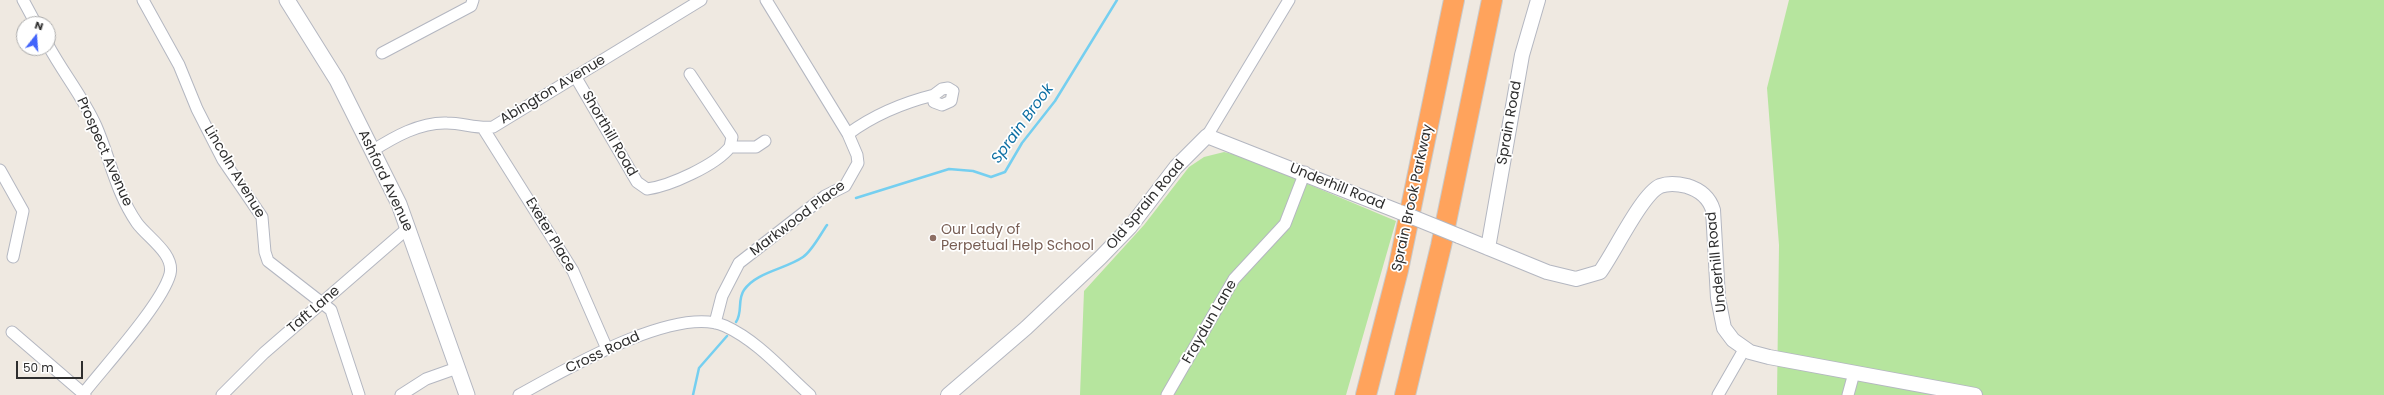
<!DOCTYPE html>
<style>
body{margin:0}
#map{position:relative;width:2384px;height:395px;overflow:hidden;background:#efe9e1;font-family:Poppins,sans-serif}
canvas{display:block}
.north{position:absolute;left:16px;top:16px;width:40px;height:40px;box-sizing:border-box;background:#fff;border:1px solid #ababab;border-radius:50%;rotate:17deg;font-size:11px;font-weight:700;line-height:16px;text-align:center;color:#2e2e2e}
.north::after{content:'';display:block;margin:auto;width:14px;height:18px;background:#4264fb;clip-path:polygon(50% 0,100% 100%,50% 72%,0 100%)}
.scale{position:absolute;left:16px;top:361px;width:67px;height:18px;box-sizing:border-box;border:2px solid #2e2e2e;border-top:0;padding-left:5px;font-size:12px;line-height:14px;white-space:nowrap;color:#2e2e2e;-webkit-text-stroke:3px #fff;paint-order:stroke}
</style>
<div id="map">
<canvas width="2384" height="395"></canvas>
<div class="north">N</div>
<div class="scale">50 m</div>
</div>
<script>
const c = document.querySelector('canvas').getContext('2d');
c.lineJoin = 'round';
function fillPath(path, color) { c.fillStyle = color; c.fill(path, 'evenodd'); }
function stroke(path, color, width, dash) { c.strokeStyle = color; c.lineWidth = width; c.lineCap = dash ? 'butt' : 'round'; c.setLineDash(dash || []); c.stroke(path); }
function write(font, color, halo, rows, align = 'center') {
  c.font = font + ' Poppins,sans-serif'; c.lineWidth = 3.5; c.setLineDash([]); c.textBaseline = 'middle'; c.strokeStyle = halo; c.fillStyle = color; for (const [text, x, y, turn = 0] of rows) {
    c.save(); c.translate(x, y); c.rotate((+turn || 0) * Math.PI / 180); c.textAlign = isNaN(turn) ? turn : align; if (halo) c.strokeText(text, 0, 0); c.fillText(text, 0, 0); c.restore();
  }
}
fillPath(new Path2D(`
 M1789,0H2384V395H1777L1779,245L1767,88Z
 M1224,152L1241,156L1396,221L1346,395H1080L1084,291L1144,225L1189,167L1204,157Z`), '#b6e59e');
stroke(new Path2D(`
 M856,198L949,169L973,171L991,177L1005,172L1022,143L1055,101L1117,0
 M736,322C743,312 737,300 744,290C756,272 786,269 803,257C812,251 820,235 827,225
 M693,395L699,368L727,336`), '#75cff0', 2.5);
const minor = new Path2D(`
 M23,0L36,24
 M143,0L179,65L197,109L223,160L262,217L265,252L268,261L331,310L359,395
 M48,45C63,73 83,97 96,126C110,158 116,193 137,223C147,237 175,254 170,274C162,304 104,367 83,394
 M382,53L471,6L473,0
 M575,76L637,182L647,189C670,186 716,165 730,147L732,137L690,74
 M948,88L953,91L951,101L942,105L934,102V95L942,89Z
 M483,128L573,271L607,349
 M848,134C875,114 902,103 934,95
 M1207,136L1289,0
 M730,147H756L765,141
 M372,151C394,137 420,122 447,123C463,123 477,129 493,127L701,0
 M0,170L23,211L13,257
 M715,323L722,296L739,263L825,196L845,186L858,163L857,155L848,134L766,0
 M12,332L85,395
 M222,395L264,353L408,228
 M401,395L426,379L457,368
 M519,395C563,371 676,304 725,326C758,341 784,372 810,395
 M1167,395L1234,279L1285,224L1305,172
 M1718,395L1745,348
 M1848,395L1854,373`);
const tertiary = new Path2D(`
 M1459,236L1547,272L1576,279L1600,272C1614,253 1642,194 1660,186C1668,183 1679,184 1687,186C1700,190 1709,197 1713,210L1718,298L1724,328L1733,340L1750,352L1769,357L1975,395
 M1488,248L1522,55L1538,0
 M948,395L1026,328L1100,258L1130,227L1176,167L1207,136L1400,212`);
const secondary = new Path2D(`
 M287,0L337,80L399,204L467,395`);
const motorway = new Path2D(`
 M1366,395L1398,270L1454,0
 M1405,395L1441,246L1492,0`);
stroke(minor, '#b4b7c1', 13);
stroke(tertiary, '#b4b7c1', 16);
stroke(secondary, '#b4b7c1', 17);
stroke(motorway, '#c9c9c9', 22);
stroke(minor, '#fff', 11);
stroke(tertiary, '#fff', 14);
stroke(secondary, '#fff', 15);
stroke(motorway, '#ffa35c', 20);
const tertiaryBridge = new Path2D(`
 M1400,212L1459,236`);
stroke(tertiaryBridge, '#b4b7c1', 16, []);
stroke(tertiaryBridge, '#fff', 14);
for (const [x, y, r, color] of [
 [933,238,4,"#8d6e63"]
]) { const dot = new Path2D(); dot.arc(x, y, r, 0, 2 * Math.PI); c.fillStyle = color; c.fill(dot); stroke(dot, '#fff', 1.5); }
write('14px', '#2e2e2e', '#fff', [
 ["Abington Avenue",553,90,-31],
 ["Sprain Road",1510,123,-80],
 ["Shorthill Road",609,134,60],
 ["Prospect Avenue",104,152,66],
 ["Lincoln Avenue",234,172,59],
 ["Ashford Avenue",385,181,65],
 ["Underhill Road",1337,187,22],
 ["Sprain Brook Parkway",1413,198,-78],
 ["Old Sprain Road",1146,205,-50],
 ["Markwood Place",798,219,-37],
 ["Exeter Place",550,235,59],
 ["Underhill Road",1717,262,-96],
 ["Taft Lane",314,310,-41],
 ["Fraydun Lane",1210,322,-60],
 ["Cross Road",603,353,-25]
]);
write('14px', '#785e54', '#fff', [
 ["Our Lady of",941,230],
 ["Perpetual Help School",941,246]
], 'left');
write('italic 15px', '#0d6fa3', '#fff', [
 ["Sprain Brook",1023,124,-54]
]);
</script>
